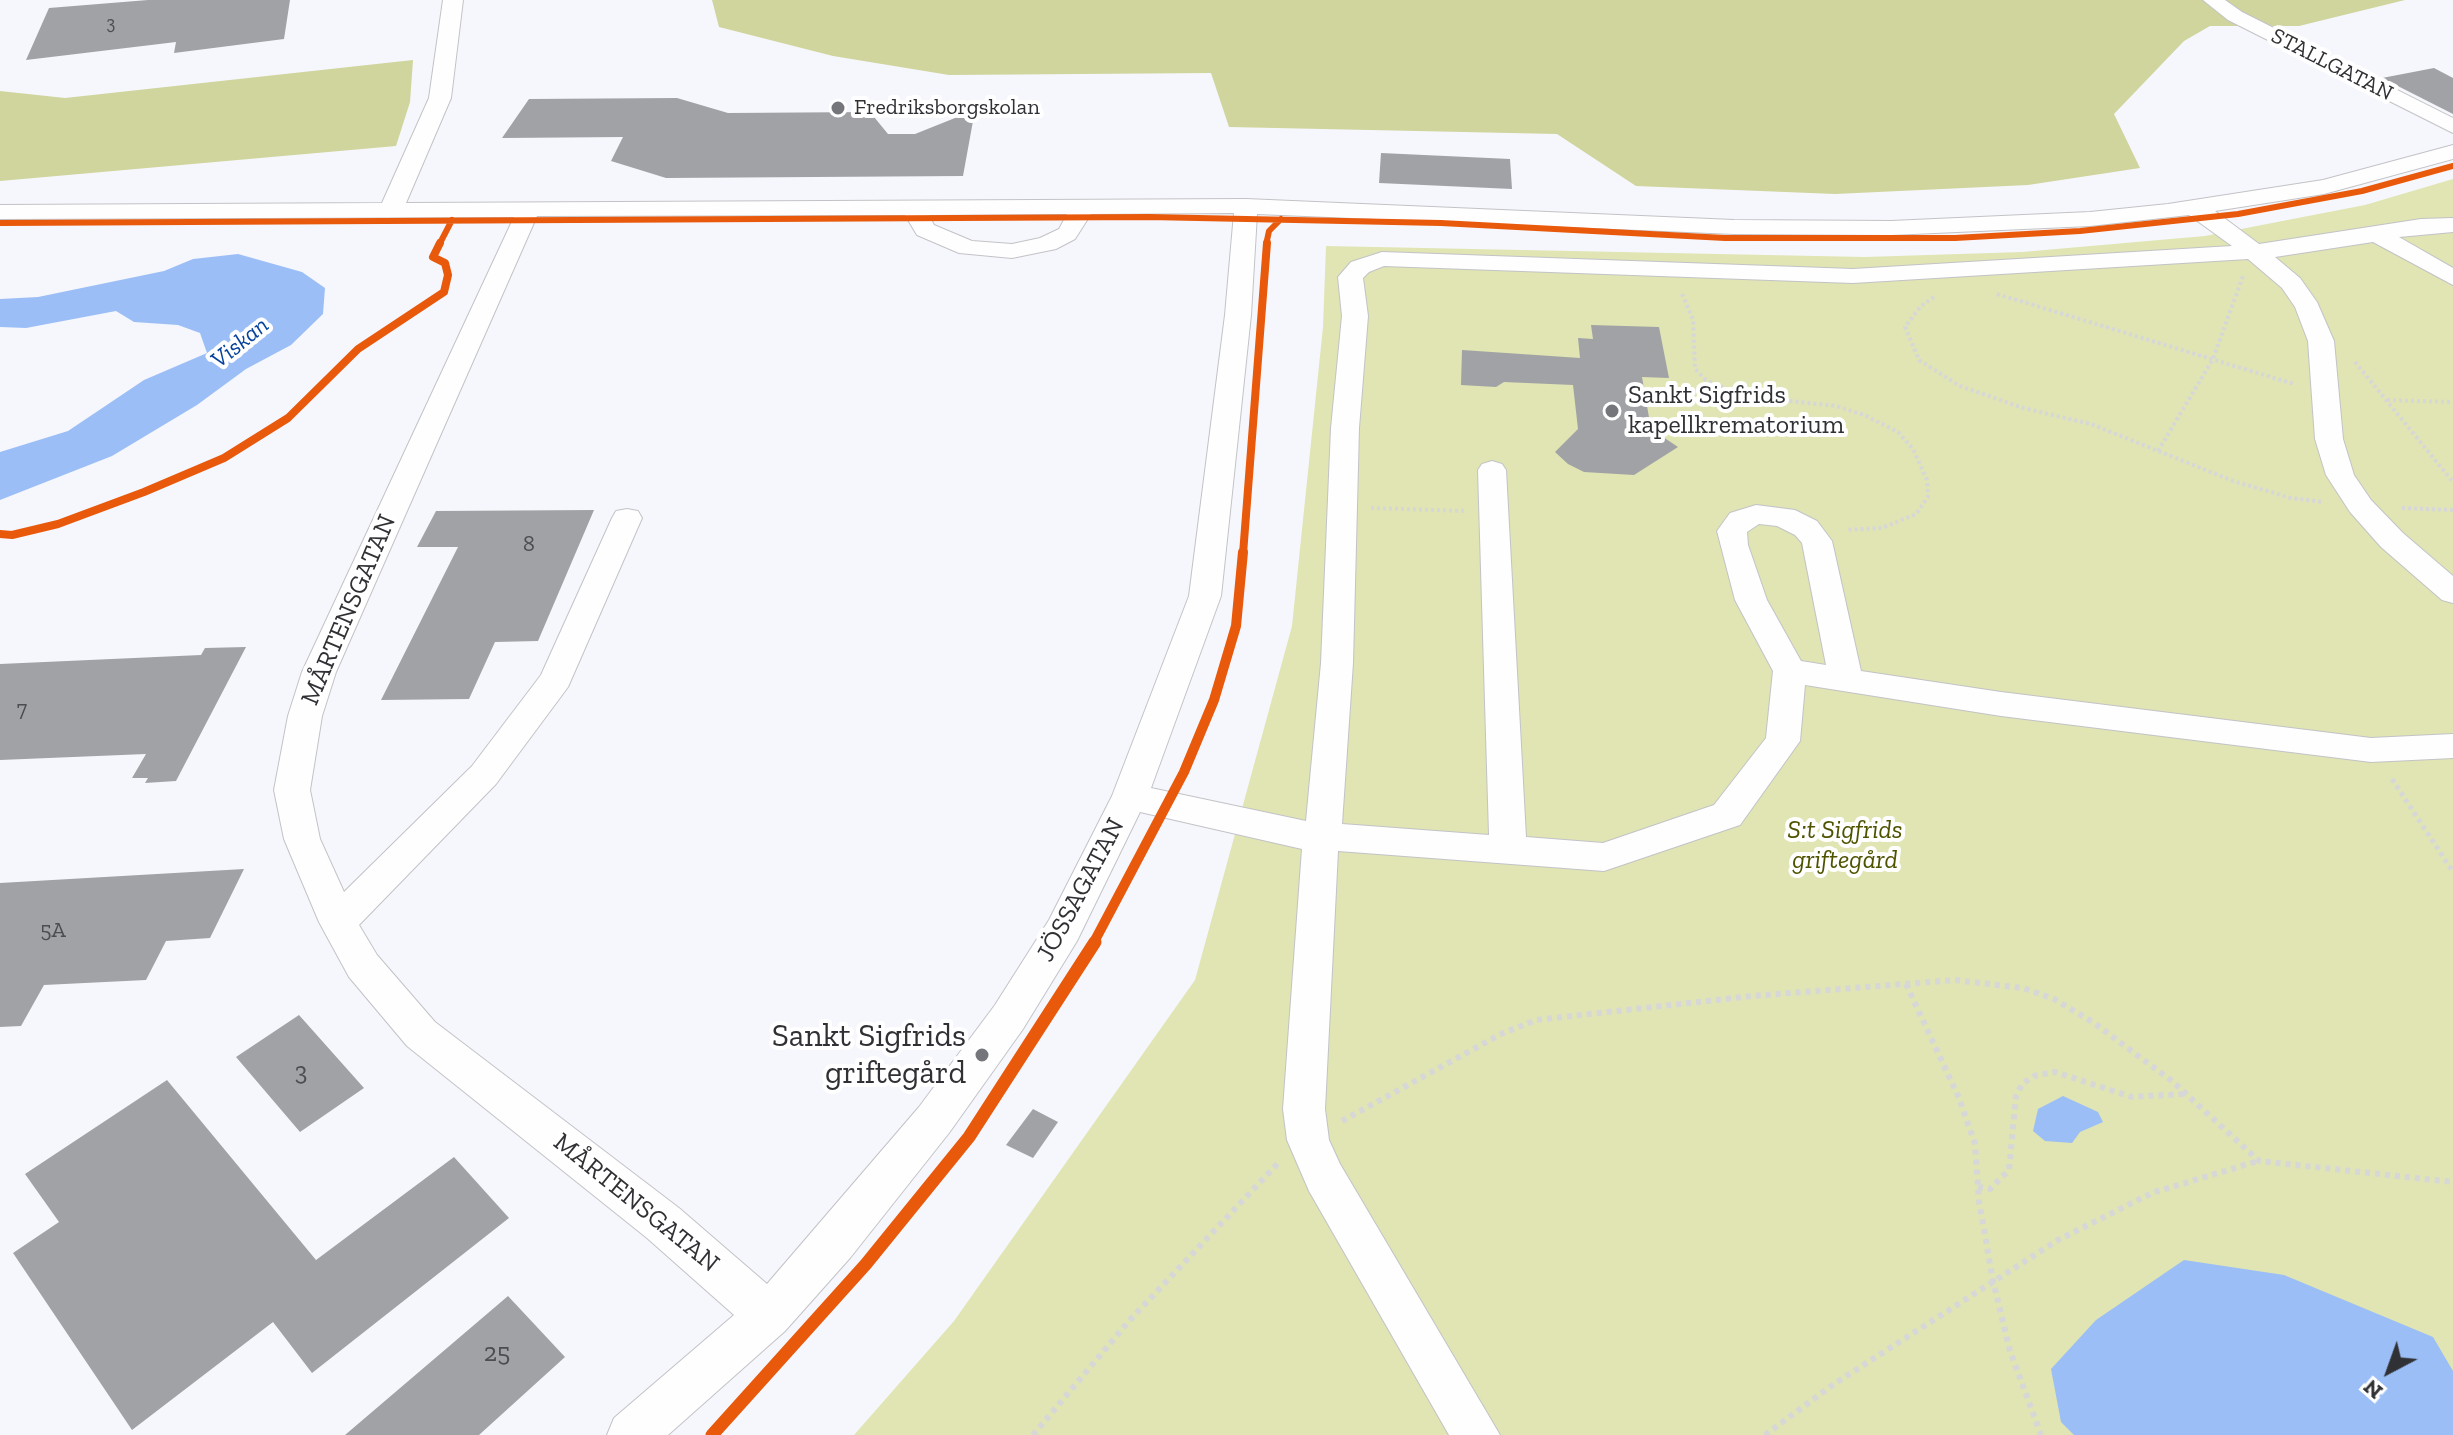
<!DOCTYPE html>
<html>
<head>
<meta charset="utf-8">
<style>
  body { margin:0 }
  #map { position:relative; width:2453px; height:1435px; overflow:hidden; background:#f6f7fc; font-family:"Zilla Slab",serif }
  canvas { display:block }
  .north { position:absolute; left:2349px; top:1331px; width:80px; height:80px; -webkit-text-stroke:6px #fff; paint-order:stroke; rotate:221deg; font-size:22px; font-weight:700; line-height:32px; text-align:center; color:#303135 }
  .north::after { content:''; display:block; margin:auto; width:28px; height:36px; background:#303135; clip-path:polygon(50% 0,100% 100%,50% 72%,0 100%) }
</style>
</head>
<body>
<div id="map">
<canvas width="2453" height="1435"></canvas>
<div class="north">N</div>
</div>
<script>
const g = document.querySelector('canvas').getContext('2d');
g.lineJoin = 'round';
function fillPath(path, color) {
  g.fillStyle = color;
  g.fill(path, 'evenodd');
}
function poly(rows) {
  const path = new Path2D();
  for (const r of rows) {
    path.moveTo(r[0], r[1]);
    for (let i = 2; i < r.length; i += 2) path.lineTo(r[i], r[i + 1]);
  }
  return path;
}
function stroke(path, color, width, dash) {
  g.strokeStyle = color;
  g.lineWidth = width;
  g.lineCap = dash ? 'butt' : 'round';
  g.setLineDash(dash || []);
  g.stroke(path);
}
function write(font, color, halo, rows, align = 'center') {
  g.font = font + ' "Zilla Slab",serif';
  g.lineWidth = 8;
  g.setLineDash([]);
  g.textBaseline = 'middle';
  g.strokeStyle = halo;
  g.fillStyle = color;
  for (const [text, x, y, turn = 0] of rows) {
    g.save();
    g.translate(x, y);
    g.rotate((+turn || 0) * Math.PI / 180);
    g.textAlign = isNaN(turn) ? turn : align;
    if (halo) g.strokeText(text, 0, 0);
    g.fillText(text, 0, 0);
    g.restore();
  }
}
const green = poly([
  [2453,179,2453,1435,854,1435,954,1321,1195,980,1292,626,1323,327,1326,246,1865,257,2022,252,2205,236,2365,205]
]);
const forest = poly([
  [712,0,2405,0,2299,26,2210,26,2184,41,2114,114,2140,168,2028,185,1835,194,1636,186,1557,134,1229,127,1211,73,949,75,833,56,719,27],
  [413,60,410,102,396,146,0,181,0,91,65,98]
]);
const water = poly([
  [238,254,302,272,325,288,323,314,291,345,246,369,197,405,112,456,0,500,0,452,68,431,144,380,207,353,200,333,178,325,134,322,116,311,26,328,0,327,0,299,38,297,164,271,193,259],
  [2063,1096,2098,1112,2103,1122,2080,1132,2072,1143,2045,1141,2033,1131,2038,1109],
  [2184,1260,2284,1275,2433,1337,2453,1371,2453,1435,2074,1435,2061,1422,2051,1369,2096,1320]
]);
const building = poly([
  [148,0,290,0,284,39,174,53,176,42,26,60,49,8],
  [2434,68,2453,78,2453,114,2382,78],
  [677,98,728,113,870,112,888,134,915,134,975,110,963,176,666,178,611,161,623,137,502,138,529,99],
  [1381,153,1510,159,1512,189,1379,183],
  [1591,325,1659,327,1669,378,1642,377,1651,429,1678,447,1634,475,1584,472,1568,464,1555,452,1578,429,1573,385,1504,382,1496,387,1461,385,1462,350,1580,358,1578,338,1593,339],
  [594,510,538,641,495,642,469,699,381,700,458,547,417,547,436,511],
  [246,647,176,781,145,783,148,778,132,778,146,754,0,760,0,664,201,655,205,648],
  [244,869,210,938,166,941,146,980,44,985,21,1026,0,1027,0,883],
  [299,1015,364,1088,300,1132,236,1057],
  [167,1080,316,1260,454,1157,509,1218,312,1373,273,1322,132,1430,13,1253,59,1222,25,1174],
  [1033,1109,1058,1122,1033,1158,1006,1145],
  [508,1296,565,1357,479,1435,345,1435]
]);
const pathFar2 = poly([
  [1682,294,1693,319,1695,369,1706,380,1743,396,1836,406,1864,415,1898,432,1913,449,1927,480,1928,497,1916,514,1882,528,1846,530],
  [1997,294,2294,384],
  [1934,297,1921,306,1905,327,1919,360,1960,386,2023,408,2091,424,2233,481,2291,498,2324,502],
  [2355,362,2453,482],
  [2387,400,2453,402],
  [2158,451,2213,359,2243,276],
  [1371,508,1465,511],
  [2402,508,2453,510]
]);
const pathFar1 = poly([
  [2392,779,2453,872]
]);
const path = poly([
  [1906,984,1959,1098,1975,1144,1979,1201,1993,1281,2010,1351,2041,1435],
  [1342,1121,1501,1034,1536,1020,1752,996,1955,980,2023,988,2054,999,2094,1023,2172,1081,2259,1161,2453,1182],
  [1978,1187,1990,1189,2009,1170,2016,1096,2022,1084,2034,1076,2055,1072,2132,1097,2184,1094],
  [1033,1435,1129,1321,1280,1161],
  [1765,1435,1834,1384,2058,1240,2152,1193,2258,1161]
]);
const minor = poly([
  [443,0,463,0,451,98,406,203,1246,199,1734,220,1891,221,2090,212,2168,204,2323,180,2453,145,2453,159,2324,194,2215,211,2259,244,2421,219,2453,218,2453,232,2399,237,2453,268,2453,285,2373,242,2275,257,2300,278,2317,302,2334,341,2343,439,2354,475,2371,500,2403,533,2453,576,2453,603,2442,600,2381,547,2350,512,2326,475,2315,439,2308,341,2295,307,2282,288,2248,259,1853,283,1384,266,1369,272,1363,278,1368,316,1359,428,1353,663,1342,824,1489,835,1478,470,1482,464,1492,461,1502,464,1506,470,1526,837,1603,843,1714,805,1766,738,1773,671,1735,600,1717,531,1730,513,1756,505,1795,510,1817,521,1832,541,1861,671,2001,692,2371,738,2453,734,2453,758,2371,762,2001,716,1805,685,1800,741,1740,825,1604,871,1338,851,1325,1109,1329,1140,1340,1164,1500,1435,1449,1435,1309,1191,1287,1140,1283,1109,1302,849,1140,812,1077,941,1023,1029,949,1133,850,1258,785,1331,668,1435,607,1435,614,1418,734,1315,647,1238,407,1046,349,977,319,922,284,839,274,790,288,716,302,672,514,217,0,219,0,205,382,203,429,98,443,0],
  [1234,213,1225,315,1189,596,1112,796,1049,920,995,1005,919,1107,767,1284,679,1208,435,1022,377,955,359,925,496,784,568,687,642,518,638,511,627,509,616,511,612,518,541,675,472,766,344,892,320,839,310,790,322,716,336,672,537,216,905,215,917,235,959,253,1012,258,1056,249,1075,239,1091,214,1234,213],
  [1067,214,1059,229,1040,238,1012,244,972,241,934,225,929,215,1067,214],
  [1257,214,1734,234,1891,235,2090,226,2189,215,2232,246,1853,269,1382,252,1351,262,1338,277,1342,316,1331,428,1321,663,1306,821,1151,788,1221,596,1251,315,1257,214],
  [1759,524,1777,526,1795,535,1802,543,1826,665,1801,661,1767,600,1748,545,1747,532,1759,524],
  [2203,0,2225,0,2242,12,2453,118,2453,133,2228,20,2203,0]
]);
const cyclewayFar3 = poly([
  [0,223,1149,217,1441,223,1725,238,1955,238,2080,231,2238,214,2362,191,2453,166],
  [439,245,452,220],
  [1266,245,1269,231,1281,219]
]);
const cyclewayFar2 = poly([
  [0,534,12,535,58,524,144,492,224,458,288,418,358,349,444,292,448,275,445,263,433,257,440,243],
  [1243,554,1267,243]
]);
const cyclewayFar1 = poly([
  [1093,944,1184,772,1214,700,1236,626,1243,552]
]);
const cycleway = poly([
  [712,1435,866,1264,969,1137,1095,942]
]);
const markers = [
  [838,108,8,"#75767b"],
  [1612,411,8,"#75767b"],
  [982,1055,8,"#75767b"]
];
const farNumbernames = [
  ["3",111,24]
];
const farStreetnames = [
  ["STALLGATAN",2332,65,27]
];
const farPoinames = [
  ["Fredriksborgskolan",854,108]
];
const numberNames = [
  ["8",529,545],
  ["7",22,710],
  ["5A",53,931]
];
const farWaternames = [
  ["Viskan",240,343,-39]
];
const poiNames = [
  ["Sankt Sigfrids",1628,396],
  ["kapellkrematorium",1628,426]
];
const streetNames = [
  ["MÅRTENSGATAN",349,610,-67],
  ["JÖSSAGATAN",1081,890,-62],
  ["MÅRTENSGATAN",636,1203,39]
];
const parkNames = [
  ["S:t Sigfrids",1845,831],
  ["griftegård",1845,861]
];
const nearNumbernames = [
  ["3",301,1073],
  ["25",497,1354]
];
const nearPoinames = [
  ["Sankt Sigfrids",966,1037],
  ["griftegård",966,1074]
];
fillPath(green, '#e0e5b3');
fillPath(forest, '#d0d49d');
fillPath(water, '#9bbef7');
fillPath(building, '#a1a2a6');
stroke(minor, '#c3c3c7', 2);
stroke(pathFar2, '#d7d7d8', 4, [3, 3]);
stroke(pathFar1, '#d7d7d8', 5, [4, 4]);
stroke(path, '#d7d7d8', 6, [5, 5]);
fillPath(minor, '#fefeff');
stroke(cyclewayFar3, '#e8590c', 6);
stroke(cyclewayFar2, '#e8590c', 8);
stroke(cyclewayFar1, '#e8590c', 10);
stroke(cycleway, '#e8590c', 13);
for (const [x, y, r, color] of markers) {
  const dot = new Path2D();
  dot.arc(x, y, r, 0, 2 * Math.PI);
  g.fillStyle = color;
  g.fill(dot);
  stroke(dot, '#fff', 3);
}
write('18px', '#4c4d51', null, farNumbernames);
write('22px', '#303135', '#fff', farStreetnames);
write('22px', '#303135', '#fff', farPoinames, 'left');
write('22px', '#4c4d51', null, numberNames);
write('italic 24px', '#05429d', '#fff', farWaternames);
write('26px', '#303135', '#fff', poiNames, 'left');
write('26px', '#303135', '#fff', streetNames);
write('italic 26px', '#4f5300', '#fff', parkNames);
write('26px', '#4c4d51', null, nearNumbernames);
write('32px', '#303135', '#fff', nearPoinames, 'right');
</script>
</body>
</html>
